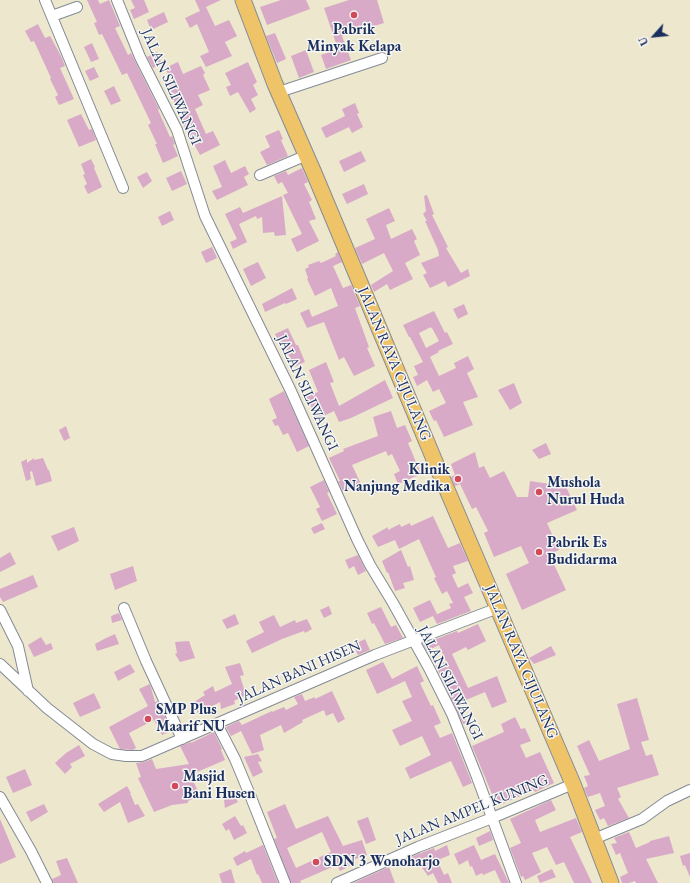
<!DOCTYPE html>
<html>
<head>
<meta charset="utf-8">
<style>
  body { margin:0 }
  #map { position:relative; width:690px; height:883px; overflow:hidden; background:#ede7cd; font-family:"EB Garamond",serif }
  canvas { display:block }
  .north { position:absolute; left:634px; top:16px; width:40px; height:40px; -webkit-text-stroke:3px #f6f6f2; paint-order:stroke; rotate:243deg; font-size:11px; font-weight:700; line-height:16px; text-align:center; color:#1b2f5e }
  .north::after { content:''; display:block; margin:auto; width:14px; height:18px; background:#1b2f5e; clip-path:polygon(50% 0,100% 100%,50% 72%,0 100%) }
</style>
</head>
<body>
<div id="map">
<canvas width="690" height="883"></canvas>
<div class="north">U</div>
</div>
<script>
const g = document.querySelector('canvas').getContext('2d');
g.lineJoin = 'round';
function fillPath(path, color) {
  g.fillStyle = color;
  g.fill(path, 'evenodd');
}
function poly(rows) {
  const path = new Path2D();
  for (const r of rows) {
    path.moveTo(r[0], r[1]);
    for (let i = 2; i < r.length; i += 2) path.lineTo(r[i], r[i + 1]);
  }
  return path;
}
function stroke(path, color, width, dash) {
  g.strokeStyle = color;
  g.lineWidth = width;
  g.lineCap = dash ? 'butt' : 'round';
  g.setLineDash(dash || []);
  g.stroke(path);
}
function write(font, color, halo, rows, align = 'center') {
  g.font = font + ' "EB Garamond",serif';
  g.lineWidth = 3;
  g.setLineDash([]);
  g.textBaseline = 'middle';
  g.strokeStyle = halo;
  g.fillStyle = color;
  for (const [text, x, y, turn = 0] of rows) {
    g.save();
    g.translate(x, y);
    g.rotate((+turn || 0) * Math.PI / 180);
    g.textAlign = isNaN(turn) ? turn : align;
    if (halo) g.strokeText(text, 0, 0);
    g.fillText(text, 0, 0);
    g.restore();
  }
}
const building = poly([
  [87,0,98,0,100,4,109,0,120,26,115,28,128,55,131,53,159,109,158,110,170,137,172,136,175,144,173,145,178,156,163,163,155,144,157,144,148,125,151,123,127,73,122,75,102,34,99,35,94,23,97,22],
  [131,0,144,0,149,12,134,19,130,10,135,8],
  [195,0,221,0,206,7,215,26,229,20,237,36,225,42,232,56,206,67,200,56,209,52,197,24,190,28,185,18,200,11],
  [281,0,306,0,310,9,267,25,260,7],
  [349,0,377,0,384,23,342,36,351,60,326,69,321,55,338,49,324,8],
  [164,12,168,22,151,30,147,20],
  [38,24,45,38,50,36,61,56,65,66,60,68,74,99,59,105,55,97,58,95,50,79,51,78,34,41,31,42,25,31],
  [275,33,286,59,277,63,266,36],
  [92,43,99,59,91,62,84,47],
  [306,50,314,72,299,78,291,56],
  [157,52,162,64,153,68,147,57],
  [178,62,183,74,201,66,205,73,203,75,210,90,198,95,203,105,195,109,206,134,213,131,220,145,200,155,180,119,186,116,179,101,175,103,170,94,172,93,167,82,171,80,165,68],
  [248,62,257,82,253,85,258,95,251,99,256,109,250,113,238,92,230,96,226,87,231,85,225,73],
  [94,67,99,77,90,81,85,71],
  [114,86,121,101,111,105,104,91],
  [355,103,359,113,357,114,363,127,352,133,349,127,326,138,321,128,345,116,342,109],
  [81,114,89,130,92,129,96,140,79,147,67,120],
  [279,130,283,139,281,140,288,156,267,165,260,152,270,147,265,136],
  [361,151,366,161,344,172,339,161],
  [91,159,95,167,94,168,102,187,88,194,84,186,87,184,83,175,85,174,81,164],
  [225,160,231,173,245,166,249,174,244,177,248,185,217,200,212,191,222,187,213,166],
  [302,168,308,182,304,184,312,200,309,202,316,219,309,221,319,241,297,252,291,239,302,234,283,195,288,193,282,182,278,184,274,176,286,171,288,175],
  [181,171,187,184,172,191,166,178],
  [147,172,152,181,143,188,137,177],
  [364,184,368,194,347,204,342,194],
  [427,195,434,214,432,215,448,247,446,248,461,273,468,269,470,276,448,287,445,281,430,288,423,275,427,273,421,263,439,256,438,250,425,221,427,221,423,214,426,211,424,196],
  [282,196,286,235,275,236,274,232,263,233,262,217,257,219,256,216,239,224,247,242,233,249,230,242,237,239,225,214,240,207,243,213],
  [389,208,395,221,386,225,391,239,412,229,417,239,414,241,420,255,405,263,413,279,390,290,387,284,374,292,371,285,393,271,384,253,362,264,355,248,375,239,366,219],
  [170,211,174,220,162,226,158,217],
  [212,247,217,258,206,263,201,252],
  [338,252,342,262,333,266,343,288,351,285,360,306,355,308,369,347,367,348,375,366,354,376,344,357,339,360,324,322,307,328,300,313,309,309,312,317,338,306,331,288,315,296,307,279,308,278,305,269,309,267,308,265,319,261,321,263,336,256,335,254],
  [258,262,266,278,251,286,243,269],
  [292,288,297,299,286,304,285,303,265,312,262,304],
  [464,304,468,314,458,319,453,309],
  [434,311,445,333,447,332,453,344,438,351,439,352,430,357,439,376,456,368,454,363,468,356,474,369,467,373,478,397,463,402,473,425,444,437,436,420,434,421,429,411,446,403,439,389,433,392,427,380,417,386,413,377,418,375,414,366,423,362,410,337,409,337,403,325],
  [431,327,431,328,432,328,439,341,426,348,419,333],
  [288,328,296,345,298,345,305,362,294,367,283,342,279,343,275,334],
  [326,362,334,382,330,383,339,406,385,380,393,398,351,418,339,422,334,411,317,419,306,396,318,392,309,370],
  [514,383,522,403,510,410,498,390],
  [284,391,309,446,297,452,288,433,283,435,278,425,275,426,272,420,277,418,269,399],
  [391,411,397,428,405,425,412,441,408,443,421,474,398,484,394,474,400,471,392,454,388,456,386,451,352,465,361,484,343,492,338,481,340,481,329,458,344,451,343,449,378,436,373,417],
  [66,426,70,438,64,441,59,430],
  [546,443,551,454,539,459,532,450],
  [475,452,479,468,484,466,490,478,504,471,517,497,528,497,530,481,556,485,553,477,560,474,577,510,547,523,559,550,549,554,566,590,522,610,506,574,529,563,521,546,494,557,484,533,488,531,476,507,472,509,460,484,455,486,451,477,455,475,451,464],
  [34,458,34,460,43,458,48,470,49,470,52,481,36,486,32,471,30,472,31,479,26,481,21,462,27,459,27,463],
  [324,480,329,492,327,493,337,514,322,521,316,509,320,507,310,487],
  [376,481,381,491,372,494,369,485],
  [433,516,448,548,460,543,468,561,453,566,456,573,452,575,458,588,468,583,473,593,464,597,471,611,437,624,433,616,451,608,449,604,453,603,447,591,442,594,434,578,436,577,419,539,399,549,395,540,378,547,372,536,388,527,388,530,400,524,401,527,410,523,411,526],
  [322,523,325,529,314,534,311,528],
  [74,527,79,541,58,551,51,536],
  [401,550,408,567,410,566,414,580,403,583,405,588,395,591,388,572,387,573,382,561],
  [10,552,16,564,0,572,0,558],
  [358,555,366,571,358,575,354,566,349,569,345,560],
  [133,566,137,581,115,590,110,574],
  [33,575,38,587,3,602,0,597,0,589],
  [430,600,437,614,420,622,413,608],
  [329,606,332,614,324,618,320,610],
  [381,607,391,627,396,625,403,638,385,644,374,623,372,624,367,613],
  [119,613,122,620,112,623,111,616],
  [235,614,239,624,227,629,222,620],
  [274,615,280,627,295,620,296,623,307,619,312,629,305,633,304,631,282,639,252,653,246,641,264,632,259,622],
  [478,624,486,641,468,650,466,647,452,654,468,688,497,676,507,702,492,708,485,692,459,703,467,723,463,724,436,666,446,661,439,645,427,651,423,644,457,631,458,633],
  [115,634,119,644,97,651,95,644,104,639],
  [41,637,46,645,51,643,53,649,34,657,28,645],
  [365,639,370,650,358,655,353,645],
  [189,641,195,658,180,662,175,654,177,653,175,642],
  [551,646,556,655,534,664,529,658],
  [383,662,392,679,417,666,424,681,420,683,431,706,433,705,441,723,434,726,440,738,452,733,472,783,463,787,451,761,410,779,405,768,431,755,422,736,400,746,392,730,412,721,402,701,412,697,405,681,377,694,366,670],
  [240,663,244,675,240,676,246,695,234,701,235,704,221,709,220,702,198,714,194,702,205,695,203,692,213,686,215,692,232,684,225,667],
  [130,664,135,672,118,681,114,672],
  [150,684,155,702,158,701,171,731,162,735,154,720,129,733,136,748,133,750,120,749,109,727,148,706,139,689],
  [332,691,345,719,338,723,333,713,326,716,324,710,302,720,303,722,284,733,281,725,260,735,264,750,252,754,241,731,231,736,226,727,239,721,242,725,272,711,272,712,284,707,286,710,298,704,294,697,302,694,305,701,315,697,315,699],
  [94,693,101,708,80,717,73,703],
  [637,698,649,740,641,742,646,756,652,754,659,775,617,788,621,797,618,799,629,818,608,826,604,818,600,820,595,810,605,806,600,793,588,797,584,788,588,786,584,776,590,775,577,746,589,740,599,761,630,749,617,704],
  [515,717,521,729,525,728,531,741,520,745,526,758,540,752,554,783,535,792,534,790,500,805,494,793,492,794,472,746,504,732,501,724],
  [214,732,222,749,221,750,225,760,190,775,200,795,188,801,188,803,172,805,154,812,138,778,141,777,136,763,144,762,152,759,156,769,189,764,180,746,191,742,191,743],
  [79,745,85,756,70,764,72,767,65,774,55,763,66,753],
  [258,754,262,761,258,762,263,772,253,777,244,757],
  [25,769,32,785,13,793,6,777],
  [127,786,131,793,130,793,135,805,138,804,145,816,128,823,120,802,104,812,98,804],
  [234,795,238,802,225,808,224,800],
  [551,800,556,810,535,820,540,832,576,818,582,832,570,837,592,883,574,883,564,862,556,865,547,847,532,853,541,872,525,880,523,876,521,877,510,848,521,843,510,819],
  [44,804,48,812,31,822,26,812],
  [285,804,296,829,328,816,343,846,362,840,367,855,350,861,352,865,340,871,337,865,300,881,301,883,291,883,274,839,277,838,267,812],
  [322,832,331,852,296,868,287,848],
  [235,816,241,826,243,825,247,833,234,840,229,829,226,831,222,824],
  [368,817,376,840,366,844,357,821],
  [0,819,16,857,0,864],
  [490,831,493,840,479,846,476,838],
  [629,832,636,848,650,842,650,841,669,836,674,853,646,859,658,883,636,883,635,881,629,883,622,883,620,877,628,873,620,853,616,855,611,844,617,843,614,838],
  [263,845,278,883,262,883,258,874,257,875,251,859,237,866,233,858,245,851,246,853],
  [447,845,450,855,440,859,441,861,439,864,444,875,448,873,452,883,438,883,433,873,428,876,421,866,415,867,411,857,434,848,435,851],
  [474,845,481,860,495,854,509,883,501,883,495,870,483,875,482,873,476,876,472,866,470,867,468,860,459,865,454,854],
  [690,853,690,877,685,865,683,866,680,856],
  [67,858,78,883,53,883,52,879,61,875,56,861],
  [389,867,395,883,353,883],
  [231,869,235,883,222,883,219,874],
  [552,869,556,877,540,883,537,876]
]);
const minor = poly([
  [45,0,123,188],
  [117,0,140,57,177,130,205,216,290,389,357,539,370,565,393,603,429,668,452,714,477,777,516,883],
  [52,16,77,7],
  [279,92,382,58],
  [260,175,307,155],
  [124,608,146,661,182,739],
  [0,610,18,646,28,691],
  [0,664,47,708,93,744,112,754,126,756,142,756,375,655,498,608],
  [217,724,235,759,250,795,285,883],
  [0,797,31,851,47,883],
  [594,839,642,819,667,801,690,790],
  [337,883,418,847,492,818,573,784]
]);
const highway = poly([
  [243,0,275,84,314,173,436,464,573,784,611,883]
]);
const markers = [
  [354,15,4,"#d1495b"],
  [458,479,4,"#d1495b"],
  [539,492,4,"#d1495b"],
  [539,552,4,"#d1495b"],
  [148,719,4,"#d1495b"],
  [175,786,4,"#d1495b"],
  [316,862,4,"#d1495b"]
];
const poiNames = [
  ["Pabrik",354,30,"center"],
  ["Minyak Kelapa",354,47,"center"],
  ["Klinik",450,470,"right"],
  ["Nanjung Medika",450,487,"right"],
  ["Mushola",547,483],
  ["Nurul Huda",547,500],
  ["Pabrik Es",547,543],
  ["Budidarma",547,560],
  ["SMP Plus",156,710],
  ["Maarif NU",156,727],
  ["Masjid",183,777],
  ["Bani Husen",183,794],
  ["SDN 3 Wonoharjo",324,862]
];
const streetNames = [
  ["JALAN SILIWANGI",171,87,66],
  ["JALAN RAYA CIJULANG",394,364,67],
  ["JALAN SILIWANGI",307,393,65],
  ["JALAN RAYA CIJULANG",521,662,67],
  ["JALAN BANI HISEN",299,672,-24],
  ["JALAN SILIWANGI",450,683,63],
  ["JALAN AMPEL KUNING",472,810,-22]
];
fillPath(building, '#d8aac7');
stroke(minor, '#848b96', 12);
stroke(highway, '#848b96', 17);
stroke(minor, '#fff', 10);
stroke(highway, '#efc469', 15);
for (const [x, y, r, color] of markers) {
  const dot = new Path2D();
  dot.arc(x, y, r, 0, 2 * Math.PI);
  g.fillStyle = color;
  g.fill(dot);
  stroke(dot, '#f6f6f2', 1.5);
}
write('bold 15px', '#1b2f5e', '#f6f6f2', poiNames, 'left');
write('15px', '#1b2f5e', '#f6f6f2', streetNames);
</script>
</body>
</html>
